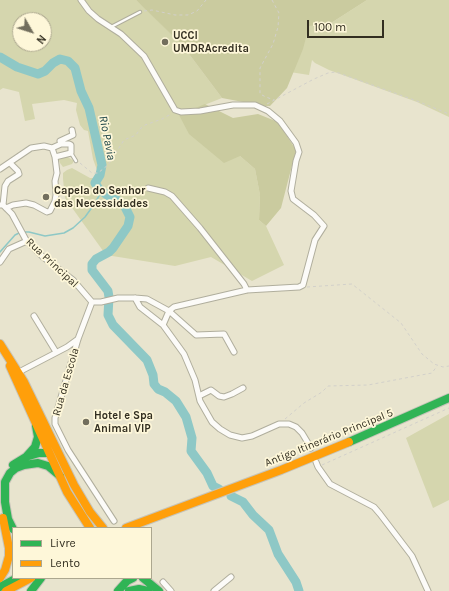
<!DOCTYPE html>
<html>
<head>
<meta charset="utf-8">
<style>
  body { margin:0 }
  #map { position:relative; width:449px; height:591px; overflow:hidden; background:#e8e4ce; font-family:Karla,sans-serif }
  canvas { display:block }
  .legend { position:absolute; left:12px; top:527px; width:140px; height:52px; box-sizing:border-box; background:#fef7d9; border:1px solid #aca78f; margin:0; padding:5px 7px; list-style:none; font-size:12px; color:#322e20 }
  .legend li { display:flex; align-items:center; gap:8px; height:20px }
  .legend b { width:20px; border:1px solid #aca78f }
  .north { position:absolute; left:12px; top:12px; width:40px; height:40px; box-sizing:border-box; background:#fef7d9; border:1px solid #aca78f; border-radius:50%; rotate:129deg; font-size:11px; font-weight:700; line-height:16px; text-align:center; color:#322e20 }
  .north::after { content:''; display:block; margin:auto; width:14px; height:18px; background:#726e5d; clip-path:polygon(50% 0,100% 100%,50% 72%,0 100%) }
  .scale { position:absolute; left:307px; top:20px; width:77px; height:18px; box-sizing:border-box; border:2px solid #322e20; border-top:0; padding-left:5px; font-size:12px; line-height:14px; white-space:nowrap; color:#322e20; -webkit-text-stroke:3px #fef7d9; paint-order:stroke }
</style>
</head>
<body>
<div id="map">
<canvas width="449" height="591"></canvas>
<ul class="legend">
<li><b style="height:5px;background:#30b455"></b>Livre</li>
<li><b style="height:5px;background:#ff9f0a"></b>Lento</li>
</ul>
<div class="north">N</div>
<div class="scale">100 m</div>
</div>
<script>
const g = document.querySelector('canvas').getContext('2d');
g.lineJoin = 'round';
function fillPath(path, color) {
  g.fillStyle = color;
  g.fill(path, 'evenodd');
}
function poly(rows) {
  const path = new Path2D();
  for (const r of rows) {
    path.moveTo(r[0], r[1]);
    for (let i = 2; i < r.length; i += 2) path.lineTo(r[i], r[i + 1]);
  }
  return path;
}
function stroke(path, color, width, dash) {
  g.strokeStyle = color;
  g.lineWidth = width;
  g.lineCap = dash ? 'butt' : 'round';
  g.setLineDash(dash || []);
  g.stroke(path);
}
function write(font, color, halo, rows, align = 'center') {
  g.font = font + ' Karla,sans-serif';
  g.lineWidth = 3.5;
  g.setLineDash([]);
  g.textBaseline = 'middle';
  g.strokeStyle = halo;
  g.fillStyle = color;
  for (const [text, x, y, turn = 0] of rows) {
    g.save();
    g.translate(x, y);
    g.rotate((+turn || 0) * Math.PI / 180);
    g.textAlign = isNaN(turn) ? turn : align;
    if (halo) g.strokeText(text, 0, 0);
    g.fillText(text, 0, 0);
    g.restore();
  }
}
const green = poly([
  [0,0,136,0,143,6,183,46,222,98,179,115,240,156,255,169,260,195,259,220,266,226,284,265,252,281,211,257,175,266,106,255,65,198,63,179,63,173,67,170,72,168,90,178,94,178,97,170,93,159,88,131,84,130,80,125,76,110,77,103,64,100,32,104,35,119,25,121,19,92,3,88,0,90],
  [20,20,44,20,44,44,20,44],
  [367,0,449,0,449,117,417,102,329,70,315,63,312,60,309,75,290,72,309,26,328,25],
  [66,156,74,161,72,164,63,167,60,163,59,160],
  [449,414,449,500,433,508,406,438]
]);
const forest = poly([
  [136,0,367,0,328,25,309,26,303,49,287,88,270,106,249,106,243,102,222,98,183,46],
  [205,104,233,118,258,114,278,122,296,150,281,208,266,226,259,220,260,195,255,169,240,156,224,163,189,134,179,115]
]);
const stream = poly([
  [23,232,29,232,45,236,64,233,73,228,85,217,93,206,99,196,99,189],
  [0,252,15,235,19,233]
]);
const river = poly([
  [0,57,17,67,38,74,45,71,53,63,60,59,68,61,75,68,81,91,89,108,102,165,100,175,95,183,99,189,110,197,117,200,124,205,130,217,128,226,113,248,109,252,96,259,92,264,92,270,108,291,109,297,108,315,113,325,147,360,153,375,154,384,158,389,165,392,176,401,186,417,192,438,191,451,207,473,213,486,219,489],
  [231,496,243,502,253,515,269,530,278,554,296,582,299,591]
]);
const path = poly([
  [272,0,279,13,278,27,273,44,260,68,260,94,266,97,274,100],
  [144,11,152,10,175,15,188,15,197,11,206,0],
  [267,104,314,79,328,73,336,72,417,101,449,114],
  [80,163,92,173,98,173,108,165,124,140,136,135,140,129,145,125,162,119,171,114],
  [307,287,352,284,401,323,422,354,434,364,443,367,449,366],
  [285,419,304,403,322,392,328,386,368,385,432,373,437,366],
  [322,465,449,408]
]);
const lane = poly([
  [111,27,140,12],
  [71,153,76,161]
]);
const street = poly([
  [81,0,89,11,98,19,121,34,144,56,175,110,181,112,200,111,233,105,255,105,268,111,280,121,296,143,299,152,296,161,291,191,293,199,314,215,324,226,315,240,303,285,299,287,247,290,174,307,169,311,196,335,224,334,234,352],
  [61,144,60,141,73,135,72,130],
  [52,148,61,144,69,144,71,145,71,153,55,157],
  [0,169,31,148,44,146,52,148],
  [148,188,165,192,172,196,200,228,244,284,247,290],
  [0,205,3,205,12,214,26,240,43,257,73,280,92,302],
  [3,205,5,186,8,181,19,174,18,171,10,163],
  [6,208,13,205,26,203,34,205,47,212,50,211,55,201,56,195,55,181,57,173,55,157,52,148],
  [0,262,9,249,27,241],
  [92,302,78,339,55,418,55,424,68,450,114,521],
  [92,302,101,302,118,298,135,298,147,299,169,311,163,325,140,307,135,298],
  [34,316,56,352],
  [163,325,184,354,195,380,200,401,212,422,220,429,230,435,242,438,252,436,279,424,289,424,296,427,302,433,311,448],
  [17,375,19,372,67,347,78,339],
  [199,396,211,390,219,396,224,397,232,394,243,388],
  [316,462,318,467,330,484,374,507,380,514,412,556,428,591],
  [163,582,171,591],
  [214,591,231,577]
]);
const fast = poly([
  [349,442,449,398],
  [29,456,39,453,48,453],
  [13,465,26,457,35,447,38,437,36,426],
  [13,529,8,519,5,502,5,482,10,473,16,468,24,465,38,463,48,466,60,476],
  [143,578,159,591],
  [0,587,17,578],
  [31,591,41,578],
  [118,591,127,581,133,578],
  [129,591,139,589,148,591]
]);
const slow = poly([
  [0,344,24,382,74,485,90,512,103,528],
  [10,366,67,492,90,528],
  [126,528,281,470,349,442],
  [0,578,5,570,9,556,9,548,3,518],
  [6,591,31,578]
]);
const markers = [
  [165,42,4,"#726e5d"],
  [46,197,4,"#726e5d"],
  [86,422,4,"#726e5d"]
];
const poiNames = [
  ["UCCI",173,36],
  ["UMDRAcredita",173,49],
  ["Capela do Senhor",54,191],
  ["das Necessidades",54,204],
  ["Hotel e Spa",94,416],
  ["Animal VIP",94,429]
];
const streetNames = [
  ["Rua Principal",52,263,43],
  ["Rua da Escola",66,382,-74],
  ["Antigo Itinerário Principal 5",329,438,-22]
];
const waterNames = [
  ["Rio Pavia",107,138,79]
];
fillPath(green, '#d5d6ae');
fillPath(forest, '#cacb9f');
stroke(stream, '#8ec8c6', 1.5);
stroke(river, '#8ec8c6', 9);
stroke(lane, '#b0ae9d', 4.5);
stroke(street, '#b0ae9d', 7);
stroke(fast, '#c6c4b9', 10);
stroke(slow, '#c6c4b9', 10);
stroke(path, '#d2d0ca', 1, [3, 3]);
stroke(lane, '#fcfbf8', 2.5);
stroke(street, '#fcfbf8', 5);
stroke(fast, '#30b455', 8);
stroke(slow, '#ff9f0a', 8);
for (const [x, y, r, color] of markers) {
  const dot = new Path2D();
  dot.arc(x, y, r, 0, 2 * Math.PI);
  g.fillStyle = color;
  g.fill(dot);
  stroke(dot, '#fef7d9', 1.5);
}
write('bold 11px', '#322e20', '#fef7d9', poiNames, 'left');
write('11px', '#322e20', '#fef7d9', streetNames);
write('italic 12px', '#1d4548', '#fef7d9', waterNames);
</script>
</body>
</html>
